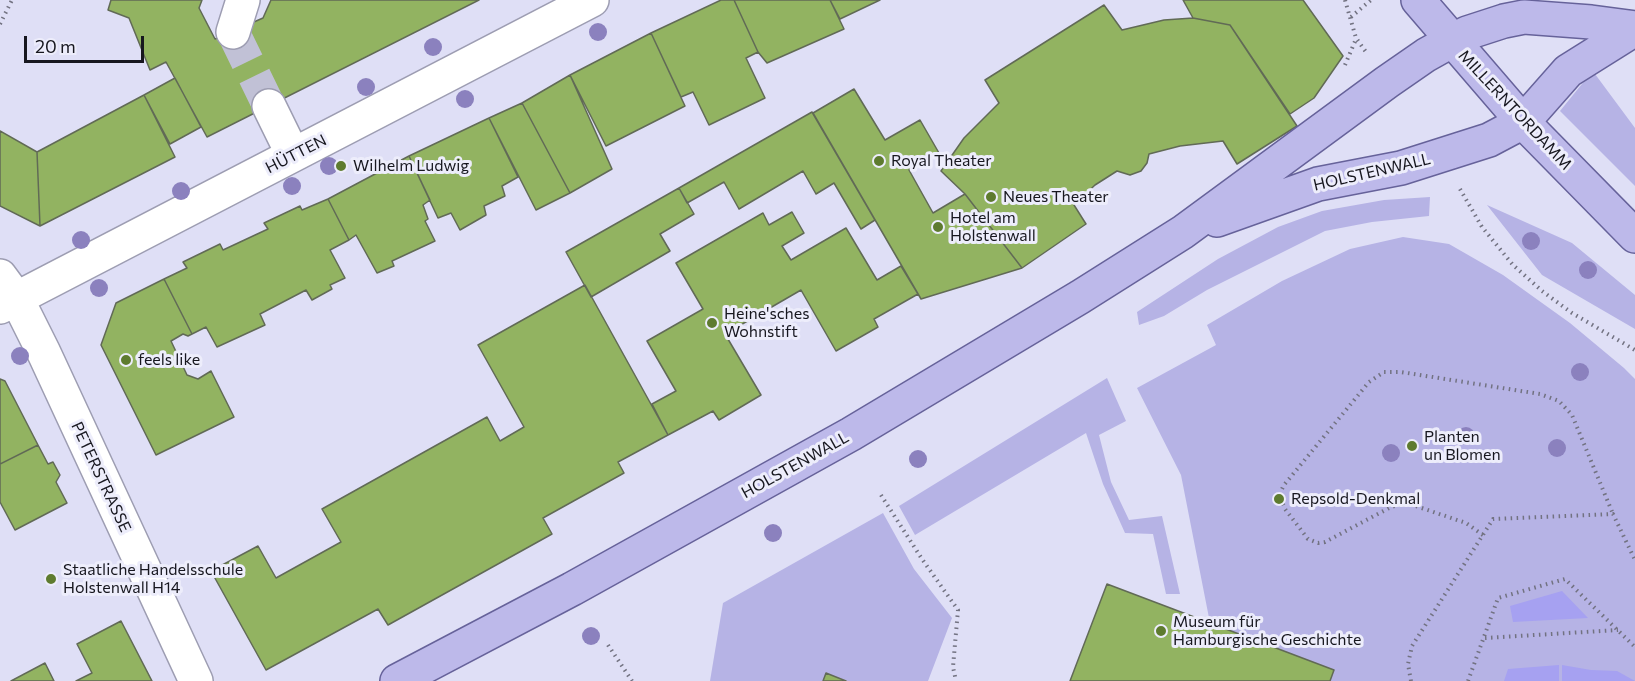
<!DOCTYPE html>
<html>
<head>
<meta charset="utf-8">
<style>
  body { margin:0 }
  #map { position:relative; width:1635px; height:681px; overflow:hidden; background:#dfdff6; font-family:Commissioner,sans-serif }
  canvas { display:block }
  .scale { position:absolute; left:24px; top:36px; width:120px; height:27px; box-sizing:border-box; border:3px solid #17171f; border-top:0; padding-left:8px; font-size:18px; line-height:21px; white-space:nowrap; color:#17171f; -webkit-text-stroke:4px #ededfb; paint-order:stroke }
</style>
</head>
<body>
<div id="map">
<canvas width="1635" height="681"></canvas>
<div class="scale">20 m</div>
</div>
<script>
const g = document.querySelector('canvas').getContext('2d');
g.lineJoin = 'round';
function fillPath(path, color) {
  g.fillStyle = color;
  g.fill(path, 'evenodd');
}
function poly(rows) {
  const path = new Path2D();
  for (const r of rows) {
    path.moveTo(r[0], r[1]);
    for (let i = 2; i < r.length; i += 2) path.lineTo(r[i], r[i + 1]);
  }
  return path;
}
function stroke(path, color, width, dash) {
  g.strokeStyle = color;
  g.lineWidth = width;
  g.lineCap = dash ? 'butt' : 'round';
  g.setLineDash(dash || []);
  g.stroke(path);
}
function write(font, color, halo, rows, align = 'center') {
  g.font = font + ' Commissioner,sans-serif';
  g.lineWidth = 6;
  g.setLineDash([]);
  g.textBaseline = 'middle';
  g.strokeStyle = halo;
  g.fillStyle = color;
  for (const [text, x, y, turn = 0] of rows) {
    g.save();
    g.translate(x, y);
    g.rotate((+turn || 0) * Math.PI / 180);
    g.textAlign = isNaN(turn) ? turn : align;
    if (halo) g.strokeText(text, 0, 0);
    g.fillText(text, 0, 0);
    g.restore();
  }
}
const green = poly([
  [1595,74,1635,128,1635,186,1560,111,1586,79],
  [1430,197,1429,216,1372,222,1325,231,1207,290,1164,316,1139,325,1137,312,1218,259,1278,227,1322,211,1384,200],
  [1487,205,1572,243,1635,295,1635,329,1542,275],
  [1403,237,1449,244,1503,275,1570,323,1624,368,1635,379,1635,681,1330,681,1333,670,1210,623,1181,475,1137,388,1216,345,1207,325,1282,281,1350,249],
  [1107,378,1126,421,1099,435,1111,482,1129,520,1162,516,1180,594,1166,594,1153,534,1125,533,1103,484,1086,433,915,535,899,506],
  [883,513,914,569,952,618,928,681,846,681,826,673,823,681,710,681,723,603]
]);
const water = poly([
  [1562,591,1588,618,1513,622,1510,606],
  [1559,665,1559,681,1504,681,1508,669],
  [1562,665,1591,670,1617,671,1635,681,1562,681]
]);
const building = poly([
  [111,0,202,0,199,8,215,39,263,18,271,0,479,0,207,137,166,62,150,70,129,18,108,10,111,0],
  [721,0,734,0,758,52,746,58,765,98,709,125,693,92,681,97,651,33,721,0],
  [734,0,830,0,844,29,767,63,758,52,734,0],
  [830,0,880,0,840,19,830,0],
  [1183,0,1303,0,1343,56,1314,98,1290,114,1230,25,1193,18,1183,0],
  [1104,5,1122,30,1164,20,1193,18,1230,25,1297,126,1237,164,1223,141,1180,146,1149,154,1147,163,1141,171,1130,175,1117,171,1095,185,1074,205,1086,224,1022,268,965,194,941,171,964,138,999,103,985,80,1104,5],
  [651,33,685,106,606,146,570,75,651,33],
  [570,75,612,169,570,193,522,103,570,75],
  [175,78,201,127,170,144,144,95,175,78],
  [854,89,885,140,920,120,939,153,909,170,933,213,965,194,1022,268,921,299,813,113,854,89],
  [144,95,175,157,40,226,37,152,144,95],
  [522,103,570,193,536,210,489,118,522,103],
  [812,112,875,220,861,229,834,183,816,194,803,171,739,209,724,182,687,203,679,188,812,112],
  [489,118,518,177,502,186,505,196,484,206,486,215,460,230,451,213,438,218,409,156,489,118],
  [0,131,37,152,40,226,0,206,0,131],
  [409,156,430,200,423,205,428,219,425,221,435,241,392,261,394,266,377,273,356,235,349,240,328,199,409,156],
  [679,188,694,214,660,234,670,251,591,297,566,252,679,188],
  [328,199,349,240,330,250,345,278,330,285,332,289,312,300,306,290,260,314,265,325,217,347,206,327,192,334,164,279,187,268,183,262,220,244,223,250,268,229,264,223,300,206,302,210,328,199],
  [792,212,804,233,782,246,791,260,846,228,877,280,901,266,918,294,874,319,878,327,836,351,801,290,725,334,761,395,719,420,713,411,668,435,652,404,676,391,647,341,703,309,676,263,763,213,769,225,792,212],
  [164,279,192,334,188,336,183,334,171,341,187,375,198,379,211,371,234,417,156,455,101,345,116,303,164,279],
  [585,285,668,435,618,462,624,473,543,518,552,534,388,625,378,609,266,670,211,571,258,546,276,578,341,542,322,509,487,417,500,441,524,427,478,345,585,285],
  [0,379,5,381,38,445,0,464,0,379],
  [38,445,48,464,53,462,60,475,56,482,67,503,15,530,0,502,0,464,38,445],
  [1107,584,1334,670,1330,681,1070,681,1107,584],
  [121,621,152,681,76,681,92,673,77,644,121,621],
  [45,663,54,681,11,681,45,663],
  [826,673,846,681,823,681,826,673]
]);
const minorTunnel = poly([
  [233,32,269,106]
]);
const path = poly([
  [1345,0,1356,38,1366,52],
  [1351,17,1371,0],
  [0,24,12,0],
  [1345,65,1356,39],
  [1460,189,1482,227,1513,265,1542,291,1572,313,1635,350],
  [881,495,922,559,958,610,953,667,956,681],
  [1483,535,1466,523,1407,503,1391,507,1325,542,1318,543,1308,539,1285,509,1279,495,1284,485,1369,382,1384,372,1401,372,1540,394,1559,401,1572,415,1613,514],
  [1485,638,1618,630],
  [608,645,632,681],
  [1411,681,1408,664,1412,646,1493,519,1613,514,1635,560],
  [1468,681,1498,598,1565,579,1635,647]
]);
const minor = poly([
  [233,32,243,0],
  [269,106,293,155],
  [0,276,17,299,44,353,196,681],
  [0,307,592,0]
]);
const major = poly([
  [1418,0,1523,122,1635,236],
  [1217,220,1318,184,1401,168,1489,140,1523,122,1568,71,1635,29],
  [397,681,572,589,851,434,1080,297,1183,232,1387,82,1426,55,1451,41,1467,33,1504,21,1524,17,1591,22,1635,28]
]);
const trees = [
  [598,32],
  [433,47],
  [366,87],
  [465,99],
  [329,166],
  [292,186],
  [181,191],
  [81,240],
  [1531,241],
  [1588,270],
  [99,288],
  [20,356],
  [1580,372],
  [1466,436],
  [1557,448],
  [1391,453],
  [918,459],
  [773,533],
  [591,636]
];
const markers = [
  [879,161,6,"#5e7b2f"],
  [341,166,6,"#5e7b2f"],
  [991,197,6,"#5e7b2f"],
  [938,227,6,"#5e7b2f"],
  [712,323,6,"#5e7b2f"],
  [126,360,6,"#5e7b2f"],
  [1412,446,6,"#5e7b2f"],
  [1279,499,6,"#5e7b2f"],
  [51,579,6,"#5e7b2f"],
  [1161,631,6,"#5e7b2f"]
];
const streetNames = [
  ["MILLERNTORDAMM",1515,110,47],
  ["HÜTTEN",296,154,-27],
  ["HOLSTENWALL",1372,172,-13],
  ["HOLSTENWALL",795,465,-29],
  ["PETERSTRASSE",101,477,65]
];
const poiNames = [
  ["Royal Theater",891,161],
  ["Wilhelm Ludwig",353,166],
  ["Neues Theater",1003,197],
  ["Hotel am",950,218],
  ["Holstenwall",950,236],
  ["Heine'sches",724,314],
  ["Wohnstift",724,332],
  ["feels like",138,360],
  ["Planten",1424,437],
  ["un Blomen",1424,455],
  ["Repsold-Denkmal",1291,499],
  ["Staatliche Handelsschule",63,570],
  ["Holstenwall H14",63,588],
  ["Museum für",1173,622],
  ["Hamburgische Geschichte",1173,640]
];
fillPath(green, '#b6b3e5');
fillPath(water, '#a6a1f1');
fillPath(building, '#92b361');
stroke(building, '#616a56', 1.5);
stroke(minorTunnel, '#c1c1d6', 33, [33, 16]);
stroke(minor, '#9d9db2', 36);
stroke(major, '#66629a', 36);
stroke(path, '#727281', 4, [1.5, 4.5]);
stroke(minor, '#fff', 33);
stroke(major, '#bdb9ea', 33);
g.fillStyle = '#8b81be';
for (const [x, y] of trees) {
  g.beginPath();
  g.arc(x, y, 9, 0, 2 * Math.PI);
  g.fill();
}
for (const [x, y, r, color] of markers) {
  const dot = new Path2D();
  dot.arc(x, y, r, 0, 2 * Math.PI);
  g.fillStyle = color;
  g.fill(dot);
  stroke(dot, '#ededfb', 2);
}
write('16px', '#17171f', '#ededfb', streetNames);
write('16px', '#17171f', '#ededfb', poiNames, 'left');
</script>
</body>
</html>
